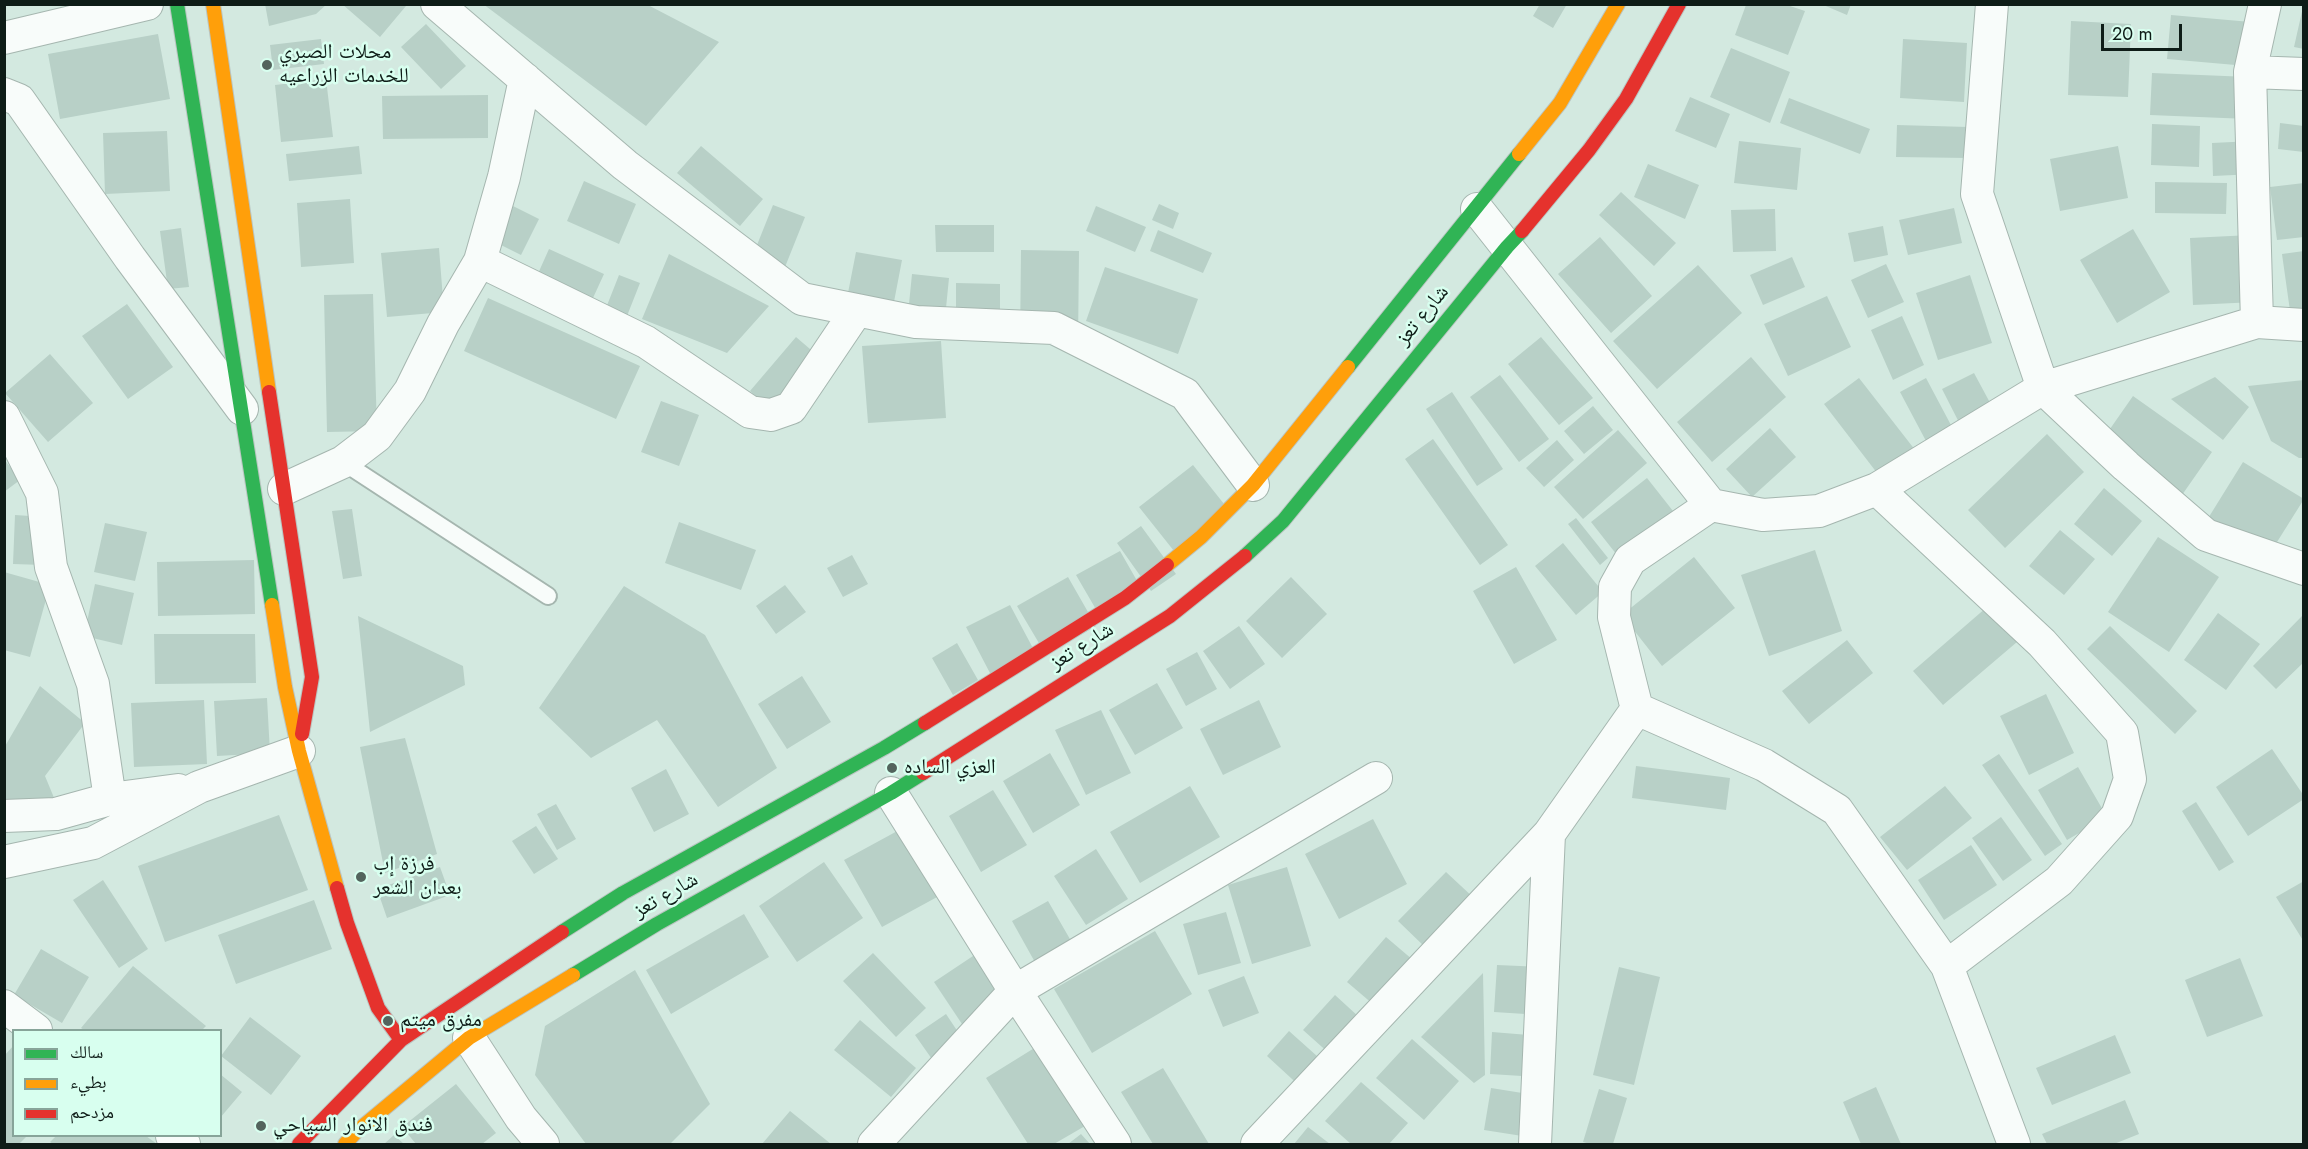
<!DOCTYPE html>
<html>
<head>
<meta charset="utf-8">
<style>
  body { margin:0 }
  #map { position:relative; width:2308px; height:1149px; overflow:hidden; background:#d3e9e0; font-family:Jost,"Noto Naskh Arabic",sans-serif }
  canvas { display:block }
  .frame { position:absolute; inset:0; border:6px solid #0e1c17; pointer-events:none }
  .legend { position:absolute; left:12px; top:1029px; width:210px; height:108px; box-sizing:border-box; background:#d8ffef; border:2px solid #87a499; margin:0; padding:8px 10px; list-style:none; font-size:18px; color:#0e1c17 }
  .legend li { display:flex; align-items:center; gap:12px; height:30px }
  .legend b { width:30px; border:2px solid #87a499 }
  .scale { position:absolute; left:2101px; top:24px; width:81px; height:27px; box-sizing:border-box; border:3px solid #0e1c17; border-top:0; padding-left:8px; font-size:18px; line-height:21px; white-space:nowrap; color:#0e1c17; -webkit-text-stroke:4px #d8ffef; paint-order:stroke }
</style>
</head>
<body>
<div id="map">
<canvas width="2308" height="1149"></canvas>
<div class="frame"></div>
<ul class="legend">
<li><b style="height:8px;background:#30b455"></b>سالك</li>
<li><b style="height:8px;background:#ff9f0a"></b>بطيء</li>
<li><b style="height:8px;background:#e5322d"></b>مزدحم</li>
</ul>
<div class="scale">20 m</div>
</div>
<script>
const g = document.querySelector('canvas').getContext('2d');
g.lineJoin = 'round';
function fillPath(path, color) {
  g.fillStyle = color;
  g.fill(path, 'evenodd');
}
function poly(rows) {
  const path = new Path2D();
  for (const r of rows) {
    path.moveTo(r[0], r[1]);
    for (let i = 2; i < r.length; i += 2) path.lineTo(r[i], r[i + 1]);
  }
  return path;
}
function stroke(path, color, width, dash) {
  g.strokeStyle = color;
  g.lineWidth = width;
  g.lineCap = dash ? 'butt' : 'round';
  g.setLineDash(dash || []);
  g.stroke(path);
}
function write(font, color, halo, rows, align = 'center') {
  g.font = font + ' Jost,"Noto Naskh Arabic",sans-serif';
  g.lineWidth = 5;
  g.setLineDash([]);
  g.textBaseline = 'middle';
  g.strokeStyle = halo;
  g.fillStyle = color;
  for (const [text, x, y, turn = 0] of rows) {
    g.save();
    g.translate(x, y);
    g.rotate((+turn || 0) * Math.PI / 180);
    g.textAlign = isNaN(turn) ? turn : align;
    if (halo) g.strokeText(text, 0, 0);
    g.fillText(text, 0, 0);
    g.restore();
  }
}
const building = poly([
  [265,4,327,4,316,14,269,26],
  [342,4,405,4,406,6,380,37],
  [483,4,646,4,719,42,646,126],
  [1540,4,1567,4,1553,28,1533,16],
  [1821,4,1851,4,1847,15],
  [1746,5,1787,5,1805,11,1788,55,1735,35],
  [2303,7,2304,8,2304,49,2294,47],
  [2171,15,2251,22,2247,66,2167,59],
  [2071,21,2131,24,2128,97,2068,95],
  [426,24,466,66,441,89,401,47],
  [158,34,170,99,60,119,48,54],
  [321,39,324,64,273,70,270,45],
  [1903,39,1967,43,1964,102,1900,98],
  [1731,48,1790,72,1770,123,1710,97],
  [2152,73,2249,77,2248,119,2150,115],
  [326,79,333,137,281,142,275,85],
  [488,95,488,138,383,139,382,96],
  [1690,97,1730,114,1716,148,1675,131],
  [1789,98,1870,129,1860,154,1780,123],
  [2280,123,2304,126,2304,152,2278,149],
  [2152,124,2200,126,2199,167,2151,165],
  [1897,125,1968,127,1968,158,1896,157],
  [167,131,170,191,105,194,103,133],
  [1739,141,1801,148,1797,190,1734,183],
  [2253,141,2255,174,2213,176,2212,143],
  [359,146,362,174,289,181,286,154],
  [701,146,763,199,740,226,677,173],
  [2118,146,2128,198,2060,211,2050,159],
  [1648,164,1699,185,1685,219,1634,197],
  [584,181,636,204,619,244,567,221],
  [2155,182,2227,183,2226,214,2155,213],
  [2304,183,2304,237,2277,240,2270,187],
  [1621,192,1676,243,1654,266,1599,215],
  [350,199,354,263,301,267,297,203],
  [1159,204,1179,213,1173,229,1152,220],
  [773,205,805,217,785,267,753,255],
  [513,206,539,219,521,255,495,242],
  [1096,206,1146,227,1135,252,1086,231],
  [1954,208,1962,243,1908,255,1899,220],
  [1775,209,1776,251,1733,252,1731,210],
  [935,225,994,225,994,252,936,252],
  [1883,226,1888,255,1854,262,1848,233],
  [181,228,189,287,168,289,160,231],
  [2133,229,2170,292,2117,323,2080,260],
  [1158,230,1212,253,1203,273,1150,251],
  [2251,235,2255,302,2193,305,2190,238],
  [1600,237,1652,296,1611,333,1558,274],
  [439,248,444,312,387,317,381,253],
  [549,249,604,274,587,311,532,287],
  [1021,250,1079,251,1078,344,1020,344],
  [2304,251,2304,316,2291,318,2282,254],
  [856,252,902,260,893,307,847,298],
  [669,254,769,306,727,353,642,319],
  [1792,257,1805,287,1763,305,1750,275],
  [1886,264,1904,302,1868,318,1851,280],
  [1698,265,1742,313,1657,389,1613,341],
  [1105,267,1198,299,1178,354,1086,321],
  [912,274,949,278,945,318,908,314],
  [619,275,640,283,625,321,604,313],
  [1970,275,1992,343,1938,360,1916,293],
  [956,283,1000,284,1000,311,956,310],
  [373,294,377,431,327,432,324,295],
  [1827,296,1851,347,1788,376,1764,324],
  [488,298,640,366,616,419,464,351],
  [127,304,173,367,128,399,82,336],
  [1902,316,1924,365,1893,380,1871,330],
  [796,337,831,367,785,421,750,391],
  [1541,337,1593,398,1559,425,1508,364],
  [941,341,946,418,868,423,862,346],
  [50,354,93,403,48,442,5,393],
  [1751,357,1786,397,1712,462,1677,422],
  [1974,373,2002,425,1969,442,1942,389],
  [1500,375,1549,439,1519,462,1470,397],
  [2215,377,2249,407,2223,440,2171,399],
  [1859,378,1919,455,1884,482,1824,404],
  [1926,378,1952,427,1926,441,1900,392],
  [2304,380,2304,458,2299,458,2271,441,2248,386],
  [1452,392,1503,469,1477,486,1426,409],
  [2133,396,2212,452,2182,495,2103,439],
  [661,401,699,415,679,466,641,452],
  [1593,406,1613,430,1584,454,1564,431],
  [1770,428,1796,457,1752,497,1726,469],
  [1618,430,1647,463,1583,519,1554,487],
  [2047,434,2084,472,2005,548,1968,510],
  [1433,439,1508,545,1480,565,1405,459],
  [1557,440,1574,460,1544,487,1526,468],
  [4,459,20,480,4,492],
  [2243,462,2304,499,2267,558,2207,520],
  [1193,465,1232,514,1178,556,1139,507],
  [1647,478,1673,511,1617,555,1591,522],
  [2104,488,2142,521,2112,556,2074,524],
  [352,509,362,576,343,579,332,511],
  [15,515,45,517,43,565,13,564],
  [1576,518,1608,558,1600,565,1568,524],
  [679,522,756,550,741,590,665,563],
  [105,523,147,532,135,581,94,572],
  [1141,526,1176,574,1151,591,1117,543],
  [2060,530,2095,559,2064,595,2029,566],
  [2158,537,2219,577,2169,652,2108,612],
  [1563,543,1603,592,1576,615,1535,566],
  [1815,550,1842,631,1769,656,1741,575],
  [1120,551,1144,593,1101,618,1076,575],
  [852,555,868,584,843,597,827,568],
  [1694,557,1735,608,1662,666,1622,615],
  [254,560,255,614,158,616,157,562],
  [1516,567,1557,640,1514,664,1473,591],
  [4,572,50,585,30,657,4,650],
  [1068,577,1096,626,1046,655,1017,606],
  [1291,577,1327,614,1282,658,1246,621],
  [95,584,134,593,122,645,84,636],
  [785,585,806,612,776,634,756,606],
  [624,586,705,635,777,768,718,807,657,720,591,758,539,708],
  [1010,605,1035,652,991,675,966,627],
  [1987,607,2017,642,1943,705,1913,671],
  [2218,613,2260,644,2226,690,2184,660],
  [358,616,463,666,465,685,370,732],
  [2302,616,2304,662,2276,689,2253,666],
  [1239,626,1265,664,1230,689,1203,651],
  [2110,626,2197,711,2175,734,2087,649],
  [154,634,255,634,256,683,155,684],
  [1847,640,1873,673,1809,724,1782,691],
  [957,643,978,680,953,695,932,658],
  [1197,652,1217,689,1186,706,1166,669],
  [802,676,831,722,787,749,758,704],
  [1157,683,1183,728,1135,755,1109,710],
  [40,686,85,723,45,776,57,805,4,803,4,748],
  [2046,694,2074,753,2029,775,2000,716],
  [267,698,270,753,217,756,214,701],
  [204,700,207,764,134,767,131,703],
  [1259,700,1281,747,1223,775,1200,729],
  [1101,710,1131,773,1086,795,1055,730],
  [405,738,437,854,385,873,360,747],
  [2272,749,2304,796,2304,799,2248,836,2216,787],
  [1050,753,1080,805,1033,833,1003,781],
  [1999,754,2062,844,2045,856,1982,765],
  [1636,766,1730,778,1726,810,1632,798],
  [2078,767,2107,817,2067,840,2038,790],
  [666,769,689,814,654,832,631,788],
  [1190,786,1220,837,1140,883,1110,832],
  [1945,786,1972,818,1907,870,1880,837],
  [993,790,1027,845,981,872,949,816],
  [2196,802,2234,862,2219,871,2182,811],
  [556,804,576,839,557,850,537,814],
  [279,815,308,890,165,942,138,866],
  [2001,817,2032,860,2003,881,1972,838],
  [1373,819,1407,884,1339,919,1305,854],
  [536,826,558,859,534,874,512,841],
  [901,829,939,896,882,927,844,860],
  [1971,845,1997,885,1944,920,1918,880],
  [1096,849,1128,899,1086,925,1054,876],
  [824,862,863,918,797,962,759,906],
  [440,867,450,895,387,918,377,889],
  [1287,867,1311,946,1252,964,1228,885],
  [1446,872,1475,899,1426,948,1398,921],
  [103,880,148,949,119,968,73,900],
  [2304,881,2304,942,2276,897],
  [314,900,332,949,236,984,218,935],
  [1048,901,1078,953,1041,973,1012,921],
  [1226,912,1241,963,1198,975,1183,924],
  [744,914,769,957,671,1014,646,970],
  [1155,931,1192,994,1092,1053,1054,989],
  [1386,937,1413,960,1374,1005,1347,982],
  [41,949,89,977,62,1023,14,995],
  [979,952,1014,1003,968,1033,934,982],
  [873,953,926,1008,896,1037,843,981],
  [2240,958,2263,1016,2207,1037,2185,980],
  [1497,965,1543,967,1541,1015,1494,1012],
  [133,966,206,1026,202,1030,84,1030,81,1028],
  [1619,967,1660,977,1634,1085,1593,1075],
  [635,970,710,1104,670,1144,586,1144,535,1075,545,1026],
  [1483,973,1485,1075,1474,1083,1421,1037],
  [1244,976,1259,1013,1223,1027,1208,990],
  [1335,995,1371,1028,1340,1063,1303,1030],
  [946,1014,964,1041,934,1062,915,1035],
  [250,1017,301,1056,271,1095,221,1056],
  [860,1020,916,1068,891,1097,834,1050],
  [1289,1031,1327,1065,1304,1090,1267,1056],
  [1492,1032,1541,1036,1538,1077,1490,1074],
  [2115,1035,2131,1073,2052,1105,2036,1068],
  [1412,1039,1459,1081,1424,1120,1376,1078],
  [14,1045,14,1136,27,1136,19,1144,4,1144,4,1056],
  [1036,1047,1085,1126,1054,1144,1028,1144,986,1078],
  [1163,1068,1209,1144,1153,1144,1121,1092],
  [220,1074,242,1092,220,1118],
  [1361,1082,1408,1123,1389,1144,1351,1144,1325,1121],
  [456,1084,496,1133,482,1144,416,1144,402,1127],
  [1876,1087,1901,1144,1861,1144,1843,1102],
  [1491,1088,1541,1096,1535,1138,1484,1130],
  [1599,1089,1627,1098,1613,1144,1590,1144,1583,1142],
  [2125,1100,2139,1134,2114,1144,2047,1144,2042,1134],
  [790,1111,831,1144,762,1144],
  [1308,1127,1330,1144,1294,1144],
  [1081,1134,1090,1144,1068,1144],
  [394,1135,404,1144,384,1144],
  [56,1136,146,1136,157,1144,53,1144,50,1142]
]);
const lane = poly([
  [343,462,548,596]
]);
const street = poly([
  [437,4,625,165,802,299,916,322,1054,328,1185,394,1253,485],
  [1992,4,1977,194,2043,388,2126,466,2206,535,2304,569],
  [4,38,147,4],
  [2250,72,2265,4],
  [4,94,19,100,130,258,242,409],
  [1477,209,1711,505,1763,515,1819,511,1877,489,2043,388,2257,322,2304,325],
  [480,261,646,342,750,412,771,415,791,408,857,310],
  [2257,322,2250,72,2304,74],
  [4,417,42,493,51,567,93,684,110,799],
  [284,489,343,462,377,436,410,391,443,324,480,261,504,177,525,79],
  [1877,489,2042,643,2122,733,2130,779,2117,816,2059,881,1947,966],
  [1637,709,1764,765,1837,810,1947,966,2014,1144],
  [891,793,1015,991,1115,1144],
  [4,816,56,814,110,799,178,790],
  [4,862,93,843,199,787,299,751],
  [4,1006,36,1030],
  [469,1038,521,1118,543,1144],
  [172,1136,184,1144],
  [874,1144,1015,991,1376,778],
  [1257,1144,1549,834,1637,709,1614,617,1615,587,1630,560,1711,505],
  [1535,1144,1549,834]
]);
const fast = poly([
  [177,4,272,605],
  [1348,367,1519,154],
  [1245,556,1283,521,1507,247,1522,231],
  [562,932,623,893,884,748,925,723],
  [573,975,657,924,891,793,923,773]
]);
const slow = poly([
  [213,4,269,392],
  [1519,154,1560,103,1618,4],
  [1167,565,1201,537,1253,485,1348,367],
  [272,605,285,687,299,751,337,888],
  [345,1144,356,1132,469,1038,573,975]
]);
const jam = poly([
  [1522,231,1589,150,1626,99,1679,4],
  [269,392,312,677,302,734],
  [925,723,1125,598,1167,565],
  [923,773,1170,616,1245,556],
  [337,888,347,923,378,1008,401,1040],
  [299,1144,401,1040,562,932]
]);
const markers = [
  [267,65,6,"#53645d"],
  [892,768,6,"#53645d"],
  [361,877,6,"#53645d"],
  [388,1021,6,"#53645d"],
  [261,1126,6,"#53645d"]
];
const poiNames = [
  ["محلات الصبري",279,53],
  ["للخدمات الزراعيه",279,77],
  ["العزي الساده",904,768],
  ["فرزة إب",373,865],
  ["بعدان الشعر",373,889],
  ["مفرق ميتم",400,1021],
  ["فندق الانوار السياحي",273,1126]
];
const streetNames = [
  ["شارع تعز",1423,316,-51],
  ["شارع تعز",1082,647,-32],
  ["شارع تعز",666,896,-30]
];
fillPath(building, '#b8d0c7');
stroke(lane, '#a5b6af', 20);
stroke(street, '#a5b6af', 34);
stroke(fast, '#bac5c1', 16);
stroke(slow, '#bac5c1', 16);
stroke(jam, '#bac5c1', 16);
stroke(lane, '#f8fcfa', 16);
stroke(street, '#f8fcfa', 32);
stroke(fast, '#30b455', 14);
stroke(slow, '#ff9f0a', 14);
stroke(jam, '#e5322d', 14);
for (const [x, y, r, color] of markers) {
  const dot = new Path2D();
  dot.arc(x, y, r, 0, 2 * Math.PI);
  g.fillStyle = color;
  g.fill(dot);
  stroke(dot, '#d8ffef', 2);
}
write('21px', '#0e1c17', '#d8ffef', poiNames, 'left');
write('21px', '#0e1c17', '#d8ffef', streetNames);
</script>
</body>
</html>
